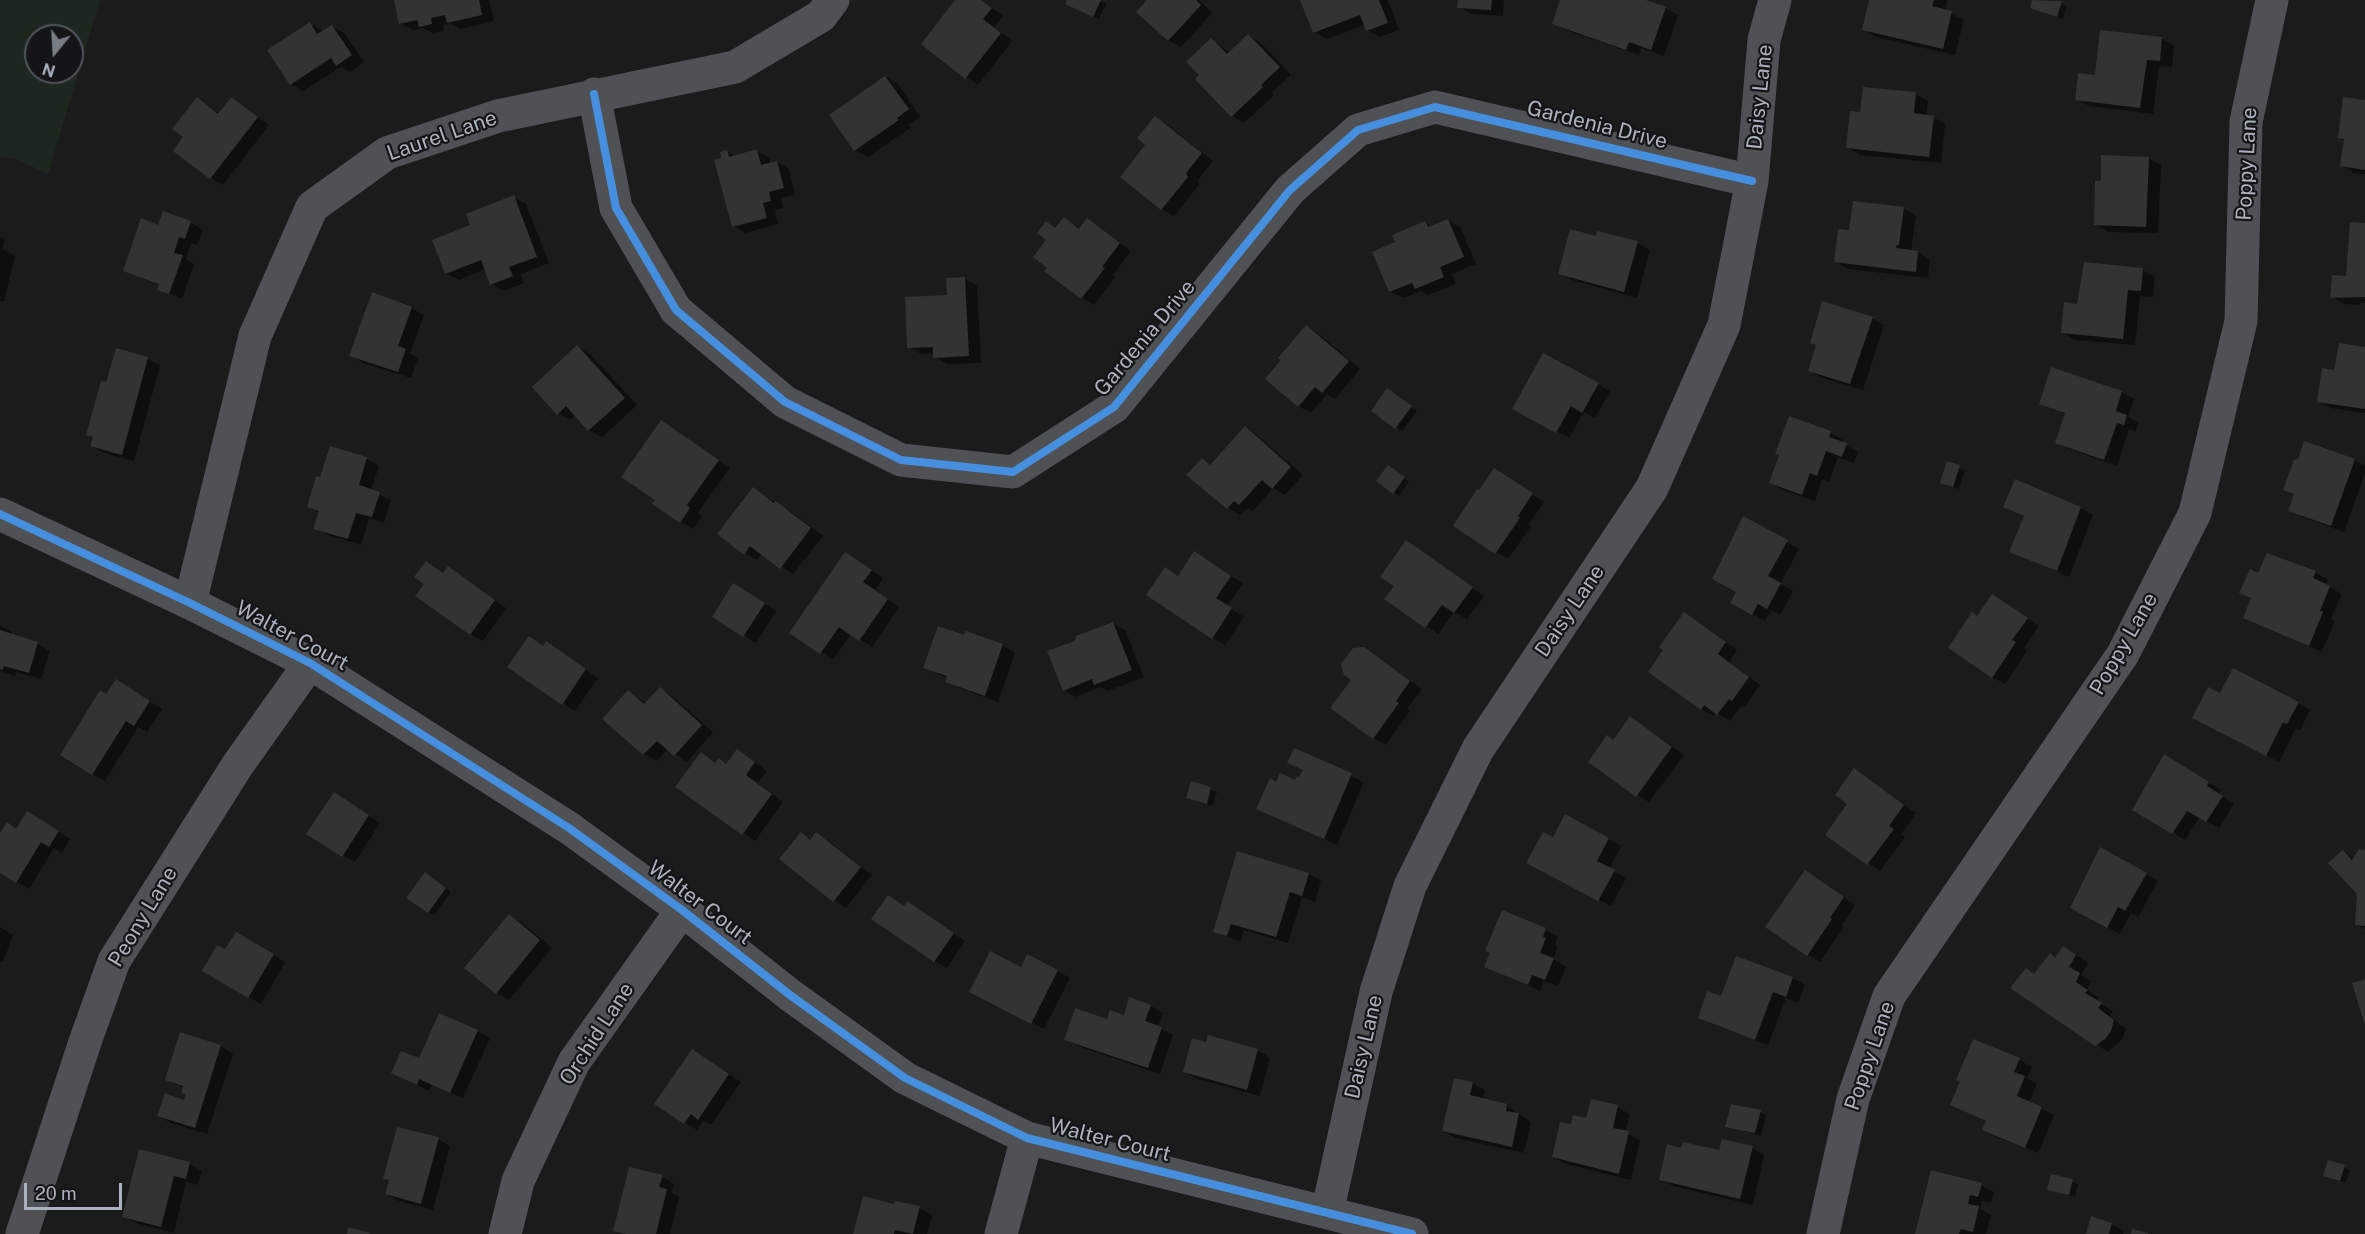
<!DOCTYPE html>
<html>
<head>
<meta charset="utf-8">
<style>
  body { margin:0 }
  #map { position:relative; width:2365px; height:1234px; overflow:hidden; background:#1b1b1c; font-family:"Public Sans",sans-serif }
  canvas { display:block }
  .north { position:absolute; left:24px; top:24px; width:60px; height:60px; box-sizing:border-box; background:#151518; border:2px solid #51545a; border-radius:50%; rotate:198deg; font-size:16px; font-weight:700; line-height:24px; text-align:center; color:#acb2bd }
  .north::after { content:''; display:block; margin:auto; width:21px; height:27px; background:#797d85; clip-path:polygon(50% 0,100% 100%,50% 72%,0 100%) }
  .scale { position:absolute; left:24px; top:1183px; width:98px; height:27px; box-sizing:border-box; border:3px solid #acb2bd; border-top:0; padding-left:8px; font-size:18px; line-height:21px; white-space:nowrap; color:#acb2bd; -webkit-text-stroke:4px #151518; paint-order:stroke }
</style>
</head>
<body>
<div id="map">
<canvas width="2365" height="1234"></canvas>
<div class="north">N</div>
<div class="scale">20 m</div>
</div>
<script>
const g = document.querySelector('canvas').getContext('2d');
g.lineJoin = 'round';
function fillPath(path, color) {
  g.fillStyle = color;
  g.fill(path, 'evenodd');
}
function poly(rows) {
  const path = new Path2D();
  for (const r of rows) {
    path.moveTo(r[0], r[1]);
    for (let i = 2; i < r.length; i += 2) path.lineTo(r[i], r[i + 1]);
  }
  return path;
}
function stroke(path, color, width, dash) {
  g.strokeStyle = color;
  g.lineWidth = width;
  g.lineCap = dash ? 'butt' : 'round';
  g.setLineDash(dash || []);
  g.stroke(path);
}
function write(font, color, halo, rows, align = 'center') {
  g.font = font + ' "Public Sans",sans-serif';
  g.lineWidth = 4.5;
  g.setLineDash([]);
  g.textBaseline = 'middle';
  g.strokeStyle = halo;
  g.fillStyle = color;
  for (const [text, x, y, turn = 0] of rows) {
    g.save();
    g.translate(x, y);
    g.rotate((+turn || 0) * Math.PI / 180);
    g.textAlign = isNaN(turn) ? turn : align;
    if (halo) g.strokeText(text, 0, 0);
    g.fillText(text, 0, 0);
    g.restore();
  }
}
const green = poly([
  [0,0,100,0,48,174,13,158,0,157],
  [36,36,72,36,72,72,36,72]
]);
const shadow = poly([
  [395,0,489,0,494,21,461,29,450,23,443,25,444,31,433,33,423,28,413,30,400,23],
  [957,0,982,0,1003,16,994,27,1012,41,978,85,923,44],
  [1069,0,1099,0,1106,4,1099,19,1072,7],
  [1149,0,1199,0,1212,13,1181,47,1168,40],
  [1302,0,1388,0,1399,30,1380,37,1367,30,1365,25,1327,39,1314,32],
  [1459,0,1504,0,1503,16,1471,14,1459,7],
  [1561,0,1642,0,1665,8,1678,15,1664,56,1641,48,1639,55,1566,30,1554,23],
  [1871,0,1947,0,1945,11,1964,20,1955,55,1876,37,1864,30],
  [2034,0,2053,0,2067,6,2063,19,2031,7],
  [310,24,322,31,332,26,345,34,364,62,350,72,341,67,303,91,291,84],
  [2102,32,2162,39,2174,46,2172,67,2159,66,2153,114,2089,106,2077,99,2096,77],
  [1249,36,1261,43,1291,75,1272,92,1274,95,1244,123,1232,116,1197,79,1201,75,1211,40,1230,53],
  [886,77,898,84,920,117,908,125,910,128,868,157,855,150],
  [1916,94,1928,101,1926,116,1933,117,1945,124,1941,163,1860,155,1848,148,1862,114],
  [197,99,220,114,231,99,269,125,223,185,211,178,185,137],
  [2365,102,2365,174,2354,173,2342,165,2345,141,2339,137],
  [1156,118,1168,125,1213,161,1198,180,1199,185,1174,216,1162,209,1122,177,1147,144],
  [757,151,769,158,770,164,777,162,789,169,795,195,781,198,783,208,775,210,778,224,745,233,733,226,723,159,727,152,735,156],
  [2148,158,2161,165,2158,233,2108,232,2096,225,2102,183],
  [513,197,526,204,549,263,521,274,524,283,504,291,491,284,486,269,459,280,446,273,472,226],
  [1903,208,1916,216,1911,251,1918,252,1930,260,1928,278,1847,269,1835,261,1850,232],
  [1065,219,1081,229,1088,220,1131,251,1113,275,1116,276,1094,305,1082,298,1049,268,1048,239],
  [1448,220,1460,227,1476,264,1452,274,1456,284,1428,295,1421,291,1403,298,1390,291,1397,243,1425,223,1432,227],
  [190,222,203,230,197,245,191,243,186,259,194,264,182,299,159,289,160,285,125,270,159,226],
  [2365,225,2365,303,2360,302,2360,305,2344,304,2332,297,2347,278],
  [1598,232,1637,243,1650,250,1637,298,1572,280,1560,273,1597,238],
  [0,237,5,239,2,249,15,256,4,301,0,301],
  [2142,270,2155,277,2153,297,2140,296,2135,345,2075,340,2063,333,2078,306],
  [965,279,977,286,981,363,947,364,935,357,935,353,921,354,909,347],
  [411,308,424,315,410,353,418,358,411,378,363,363,351,355],
  [1872,318,1884,325,1863,390,1822,378,1810,371],
  [1307,327,1319,334,1360,369,1335,399,1327,394,1311,413,1298,406],
  [578,347,590,354,637,405,602,437,589,430,576,415,570,420,558,413],
  [2365,348,2365,413,2331,408,2318,401,2335,371],
  [147,358,160,366,134,461,104,453,92,446,94,438,88,434],
  [2052,369,2122,392,2134,399,2128,417,2139,423,2136,431,2129,429,2117,466,2069,449,2057,442,2066,414,2041,403],
  [1598,384,1610,391,1595,418,1584,412,1569,438,1514,408],
  [1393,394,1417,411,1402,431,1373,411],
  [1245,427,1257,435,1303,475,1285,495,1273,488,1253,511,1247,508,1240,515,1228,508,1202,460,1211,465],
  [674,429,730,468,698,513,702,516,693,529,681,522,657,500],
  [1830,433,1843,440,1842,443,1858,452,1854,463,1838,457,1829,482,1822,479,1815,501,1783,490,1770,483],
  [2305,443,2355,460,2365,466,2365,473,2344,532,2302,517,2290,510,2295,495,2285,489],
  [331,448,367,459,379,466,371,491,391,500,384,523,369,518,361,545,328,535,315,528,320,513,309,507,321,479],
  [1948,463,1965,470,1959,489,1947,485],
  [1394,470,1409,482,1399,496,1394,492],
  [1507,477,1544,502,1529,524,1531,526,1508,559,1496,552,1480,492],
  [753,489,789,510,823,536,793,574,762,553,757,560,745,553],
  [2005,506,2080,508,2093,515,2069,577,2011,551,2025,517],
  [1743,518,1799,549,1780,584,1793,591,1780,615,1771,610,1765,621,1732,602,1738,592,1724,553],
  [1407,542,1484,596,1467,619,1454,612,1438,634,1386,599,1396,586],
  [2268,555,2316,573,2328,580,2325,585,2342,594,2331,619,2335,621,2322,652,2245,617,2252,599,2241,593,2259,575],
  [1207,560,1243,584,1227,606,1244,617,1225,645,1212,637,1179,577],
  [858,561,883,578,875,590,899,607,872,647,851,634,833,660,791,632],
  [426,563,444,574,460,575,506,608,483,641,470,634,426,584],
  [746,592,776,611,756,643,714,617],
  [2005,603,2039,626,2024,648,2027,651,2005,684,1992,677,1978,617],
  [1697,621,1737,650,1729,662,1760,685,1745,707,1742,705,1730,721,1716,712,1714,716,1701,709],
  [1113,623,1125,630,1144,677,1108,691,1100,687,1076,697,1064,690,1077,642],
  [0,625,12,632,11,635,38,644,50,651,41,679,16,672,15,676,0,671],
  [966,633,1003,645,1015,653,998,702,959,688,946,681,947,678,925,668,965,637],
  [547,643,598,678,575,711,563,703,544,647],
  [1364,649,1422,689,1407,709,1410,711,1386,745,1373,738,1353,680],
  [128,688,162,709,147,732,138,727,105,781,93,774,107,696],
  [660,689,672,696,713,732,687,762,668,749,657,761,644,754,604,719,628,692,647,704],
  [2220,695,2298,703,2310,710,2300,730,2296,728,2279,762,2206,724],
  [1642,725,1684,755,1649,802,1637,795,1614,741],
  [1295,750,1364,782,1337,845,1258,809,1277,784,1300,779,1304,771,1289,762],
  [701,754,717,763,727,765,749,758,767,771,758,783,783,802,755,841,678,787],
  [2177,763,2221,790,2218,794,2234,804,2219,828,2200,817,2185,840,2134,809],
  [1855,770,1916,813,1901,834,1905,837,1880,871,1828,834,1850,804],
  [1192,783,1217,792,1212,806,1194,800],
  [346,801,380,823,355,862,342,855],
  [27,813,70,839,62,853,54,848,29,889,0,872,0,836,7,824,17,830],
  [1566,816,1621,846,1609,869,1626,878,1611,906,1540,869],
  [801,834,812,840,817,834,829,841,872,875,846,908,834,900],
  [2101,849,2158,881,2138,917,2131,913,2120,934,2072,907],
  [2365,851,2365,929,2356,924,2358,893,2344,852,2355,859],
  [1806,872,1855,905,1841,926,1844,927,1820,962,1808,955],
  [1309,874,1321,881,1315,902,1302,897,1288,943,1244,930,1240,942,1215,931],
  [431,877,451,892,434,915,428,912],
  [908,903,965,941,947,968,934,961],
  [509,916,522,923,552,948,509,1000,497,993],
  [0,927,13,935,4,960,0,962],
  [1545,930,1558,937,1555,945,1558,946,1553,959,1566,967,1558,986,1544,981,1540,991,1486,967],
  [236,934,285,962,261,1004,204,971,226,951],
  [2076,955,2088,963,2081,975,2091,981,2087,990,2099,998,2096,1001,2113,1011,2110,1016,2126,1029,2123,1038,2108,1052,2096,1044,2035,975,2056,959],
  [1022,969,1057,971,1070,978,1044,1029,983,999],
  [1793,978,1805,985,1798,1003,1786,998,1768,1045,1712,1024,1699,1017],
  [1151,1006,1163,1013,1158,1027,1173,1035,1160,1074,1078,1046,1066,1039,1108,1021,1124,1017],
  [477,1031,490,1038,463,1098,432,1085,429,1091,393,1073],
  [181,1033,221,1046,233,1054,207,1134,171,1123,159,1116,185,1102,187,1095,184,1088,166,1079],
  [1209,1037,1258,1050,1270,1058,1260,1096,1197,1079,1185,1072,1207,1044],
  [693,1051,741,1082,711,1125,703,1121,697,1130,656,1104],
  [2019,1060,2032,1067,2027,1078,2037,1084,2029,1103,2054,1115,2038,1153,1996,1137,1984,1130,1987,1122,1952,1105],
  [1472,1083,1485,1090,1483,1099,1506,1105,1531,1122,1524,1153,1456,1138,1443,1131],
  [1617,1107,1630,1114,1625,1132,1640,1140,1631,1180,1566,1164,1553,1157,1572,1126],
  [1760,1112,1766,1115,1761,1136,1727,1126],
  [438,1139,450,1146,433,1210,399,1201,386,1194,390,1181,385,1178],
  [1752,1148,1764,1155,1753,1205,1673,1186,1661,1179,1682,1149,1721,1152],
  [189,1164,202,1171,198,1185,186,1182,174,1233,136,1223,124,1216],
  [2344,1167,2350,1170,2346,1183,2331,1178],
  [2052,1176,2078,1184,2075,1197,2049,1189],
  [662,1177,674,1184,672,1193,679,1197,670,1234,621,1234,614,1230],
  [1981,1185,1994,1192,1991,1203,1982,1201,1980,1209,1991,1215,1986,1234,1917,1234],
  [895,1205,919,1208,932,1215,927,1234,855,1234],
  [2111,1224,2124,1231,2123,1234,2087,1234]
]);
const building = poly([
  [394,0,479,0,482,15,447,23,445,15,431,18,432,24,419,27,417,20,399,24],
  [955,0,981,0,992,8,983,19,1001,33,965,79,921,44],
  [1067,0,1101,0,1093,17,1065,4],
  [1147,0,1196,0,1201,5,1168,41,1136,12],
  [1300,0,1379,0,1388,23,1366,31,1360,15,1313,33],
  [1458,0,1492,0,1491,10,1457,8],
  [1560,0,1646,0,1666,7,1651,50,1629,42,1626,50,1552,24],
  [1869,0,1934,0,1932,6,1952,11,1943,49,1862,30],
  [2032,0,2062,1,2057,17,2030,8],
  [310,22,317,34,332,25,352,55,336,66,331,58,290,85,267,50],
  [2100,30,2162,37,2160,61,2147,60,2140,108,2075,100,2078,73,2095,75],
  [1248,34,1280,67,1261,85,1263,87,1231,117,1195,79,1199,75,1186,62,1211,38,1227,54],
  [885,76,909,109,897,118,899,120,854,151,829,115],
  [1863,87,1916,92,1914,113,1934,116,1929,157,1846,148,1850,111,1860,112],
  [197,97,218,114,231,97,258,117,210,179,173,151,183,137,172,129],
  [2343,97,2365,100,2365,170,2340,166,2344,139,2338,138],
  [1155,116,1202,153,1186,173,1188,177,1161,210,1120,177,1145,145,1137,138],
  [757,149,761,165,777,161,784,188,769,192,771,201,763,203,767,218,732,227,714,160,721,158,720,152,727,150,729,157],
  [2101,155,2149,157,2146,227,2094,225,2095,181,2101,181],
  [514,195,537,257,509,267,513,276,490,285,481,260,445,274,432,240,470,225,466,214],
  [1853,201,1904,207,1899,245,1897,245,1896,248,1918,251,1916,272,1834,262,1838,229,1849,230],
  [163,211,191,221,185,239,179,237,174,253,183,255,169,294,157,290,159,284,123,271,141,218,158,225],
  [1064,217,1079,229,1087,218,1120,243,1102,267,1105,268,1081,299,1044,271,1047,268,1033,257,1046,240,1037,233,1046,221,1055,228],
  [1448,219,1464,257,1440,267,1444,277,1415,289,1412,283,1389,292,1372,252,1395,242,1392,235,1425,221,1428,227],
  [2350,222,2365,223,2365,297,2330,298,2332,275,2346,276],
  [1570,229,1596,236,1597,231,1638,241,1624,292,1558,274],
  [2084,262,2143,268,2141,291,2128,290,2123,339,2061,333,2064,302,2077,304],
  [965,277,969,356,933,358,933,347,907,348,905,297,947,295,946,278],
  [372,292,412,307,398,346,406,349,398,372,349,356],
  [1822,301,1873,317,1850,384,1808,371,1816,345,1810,343],
  [1306,325,1349,361,1322,393,1315,387,1298,407,1265,379,1281,360,1278,358],
  [2339,343,2365,347,2365,409,2317,402,2322,368,2334,370],
  [577,345,625,398,588,431,566,406,557,415,532,387],
  [116,348,148,357,122,455,90,446,93,437,86,435,101,381,106,382],
  [1543,353,1599,383,1582,413,1571,406,1556,433,1512,409],
  [2051,367,2122,391,2116,411,2127,415,2124,425,2117,423,2104,460,2055,443,2065,413,2039,404],
  [1387,388,1412,406,1395,429,1371,411],
  [1789,416,1831,431,1829,437,1847,443,1842,457,1826,451,1817,476,1810,473,1802,495,1769,483,1779,455,1775,454],
  [661,420,719,460,687,505,690,508,680,523,652,504,655,500,621,477],
  [1245,426,1291,467,1272,489,1262,480,1239,505,1234,501,1227,509,1186,475,1202,458,1210,465],
  [2304,441,2355,459,2331,526,2288,511,2294,494,2283,490,2294,460,2298,459],
  [330,446,367,457,359,485,380,492,372,517,356,513,348,539,313,529,319,511,307,507,316,476,320,477],
  [1947,461,1960,465,1953,487,1940,483],
  [1388,465,1405,477,1393,494,1376,481],
  [1494,468,1533,493,1518,516,1520,518,1495,554,1453,526,1477,489,1479,490],
  [2015,479,2081,507,2057,571,2009,552,2024,516,2003,507],
  [753,487,774,503,776,501,811,528,780,569,750,546,744,555,717,534],
  [1743,516,1788,540,1768,576,1781,583,1767,609,1758,604,1752,615,1730,603,1736,592,1712,579],
  [1406,540,1473,587,1454,613,1442,605,1425,628,1384,599,1394,586,1380,577],
  [1194,551,1231,576,1216,598,1232,608,1212,639,1146,595,1165,567,1178,576],
  [845,552,872,570,863,582,888,599,859,641,839,627,820,654,789,633],
  [2267,553,2316,571,2313,578,2330,586,2320,611,2323,612,2309,646,2243,618,2251,598,2239,593,2250,569,2258,573],
  [426,561,443,573,448,566,495,600,470,635,415,596,424,584,414,577],
  [733,583,765,603,743,637,712,617],
  [1992,594,2028,618,2012,640,2016,642,1992,678,1948,648,1972,612,1977,616],
  [1684,612,1726,642,1718,654,1749,677,1732,701,1729,699,1717,715,1704,705,1701,710,1648,672,1663,650,1659,647],
  [1113,622,1132,670,1094,685,1092,679,1063,691,1047,651,1075,641,1076,636],
  [938,626,964,635,966,631,1003,644,985,696,945,682,947,676,923,668],
  [0,630,38,642,29,673,4,666,2,670,0,669],
  [529,636,543,646,546,641,586,669,562,705,507,667],
  [1364,647,1410,681,1396,701,1399,703,1373,739,1330,708,1351,680,1344,675,1341,664,1353,648],
  [2233,668,2299,702,2287,724,2283,722,2266,756,2192,718,2208,687,2220,693],
  [116,679,150,701,134,726,126,721,92,775,60,755,100,690,106,694],
  [660,687,702,725,674,756,657,741,643,755,602,719,628,690,644,704],
  [1630,716,1672,747,1636,797,1588,762,1607,735,1613,740],
  [1294,748,1352,773,1324,839,1256,809,1270,778,1276,782,1280,773,1295,780,1297,776,1299,777,1303,770,1287,763],
  [737,749,755,762,746,775,772,794,742,835,675,787,701,752,715,763,719,758,726,764],
  [2164,754,2209,782,2207,786,2223,796,2206,822,2187,811,2172,834,2132,810],
  [1854,768,1904,805,1889,826,1894,829,1867,865,1825,835,1847,804,1835,795],
  [1191,781,1211,787,1207,804,1186,798],
  [334,792,369,815,342,857,306,834],
  [27,811,59,831,49,847,41,842,16,883,0,873,0,833,7,822,16,829],
  [1565,814,1609,838,1597,861,1615,870,1598,901,1526,863,1543,832,1553,837],
  [801,832,810,840,816,832,861,867,833,902,779,859],
  [2100,847,2147,873,2125,911,2118,907,2107,928,2070,908],
  [2359,849,2365,850,2365,926,2355,925,2357,894,2328,863,2343,850,2352,860],
  [1237,851,1309,873,1302,896,1290,892,1276,937,1231,924,1227,936,1213,932],
  [1805,870,1844,897,1830,918,1832,919,1807,956,1765,927],
  [425,872,446,888,428,913,406,898],
  [888,895,904,906,907,901,954,933,934,962,871,919],
  [1502,910,1546,928,1543,937,1546,938,1540,953,1554,958,1545,980,1532,975,1528,985,1484,967,1490,953,1485,951],
  [509,914,540,940,496,994,464,968],
  [236,932,274,954,248,998,202,971,217,945,225,949],
  [2063,946,2076,955,2069,967,2080,973,2076,982,2088,990,2085,993,2102,1003,2098,1008,2114,1020,2111,1031,2105,1039,2095,1046,2010,988,2026,968,2034,974,2050,953,2055,958],
  [990,951,1021,967,1027,954,1058,970,1031,1024,969,992],
  [1736,956,1793,977,1786,997,1773,992,1755,1040,1698,1018,1707,991,1721,996],
  [2365,979,2365,1022,2364,1022,2352,983],
  [1129,997,1151,1005,1145,1021,1162,1027,1148,1068,1064,1040,1075,1008,1107,1019,1110,1010,1124,1015],
  [439,1013,478,1030,450,1093,419,1079,417,1085,391,1073,401,1051,419,1058],
  [180,1032,221,1045,195,1128,157,1116,165,1093,184,1100,186,1094,181,1093,183,1086,165,1080],
  [1208,1035,1258,1049,1247,1090,1183,1072,1192,1038,1206,1042],
  [1973,1039,2020,1058,2014,1072,2025,1076,2017,1096,2042,1107,2025,1148,1982,1130,1986,1121,1950,1105,1960,1081,1956,1080],
  [692,1049,729,1074,698,1120,691,1114,684,1124,654,1104],
  [1454,1078,1473,1082,1470,1095,1507,1104,1506,1111,1519,1113,1512,1147,1442,1131],
  [1591,1099,1618,1105,1613,1128,1629,1131,1619,1174,1552,1157,1560,1122,1571,1124,1573,1115,1586,1118],
  [1731,1104,1761,1110,1755,1133,1725,1127],
  [397,1127,439,1137,421,1204,385,1194,389,1180,383,1179],
  [1722,1139,1753,1146,1740,1199,1659,1180,1667,1144,1681,1148,1683,1142,1719,1150],
  [139,1149,190,1162,186,1179,174,1176,161,1227,122,1217],
  [2328,1160,2345,1165,2340,1181,2323,1176],
  [629,1167,663,1175,659,1187,667,1189,656,1234,625,1234,613,1231],
  [1931,1170,1982,1183,1978,1197,1970,1195,1968,1204,1979,1206,1973,1232,1961,1229,1959,1234,1915,1234],
  [2051,1174,2073,1179,2069,1195,2047,1190],
  [863,1196,894,1204,895,1201,920,1206,913,1234,895,1230,894,1234,853,1234],
  [2091,1216,2112,1223,2109,1234,2086,1234],
  [348,1227,370,1233,370,1234,347,1234],
  [2132,1229,2148,1233,2148,1234,2131,1234]
]);
const minor = poly([
  [594,94,616,208,676,310,785,402,901,460,1013,472,1114,407,1290,190,1358,130,1435,107,1752,181],
  [0,514,190,603,310,663,569,828,682,910,790,995,905,1078,1027,1138,1412,1234],
  [190,603,255,336,312,207,387,153,498,116,735,67,821,16,833,0],
  [1327,1213,1376,992,1410,886,1478,749,1652,488,1724,325,1752,181,1764,40,1775,0],
  [22,1234,85,1042,114,961,237,766,310,663],
  [505,1234,518,1181,574,1062,682,910],
  [1001,1234,1027,1138],
  [1823,1234,1853,1099,1889,996,2123,654,2195,513,2241,321,2246,122,2272,0]
]);
const cycleway = poly([
  [594,94,616,208,676,310,785,402,901,460,1013,472,1114,407,1290,190,1358,130,1435,107,1752,181],
  [0,514,190,603,310,663,569,828,682,910,790,995,905,1078,1027,1138,1412,1234]
]);
const streetNames = [
  ["Daisy Lane",1760,97,-84],
  ["Gardenia Drive",1597,125,14],
  ["Laurel Lane",442,136,-19],
  ["Poppy Lane",2247,164,-87],
  ["Gardenia Drive",1145,338,-50],
  ["Daisy Lane",1570,611,-56],
  ["Walter Court",292,636,28],
  ["Poppy Lane",2124,644,-60],
  ["Walter Court",700,903,37],
  ["Peony Lane",143,917,-59],
  ["Orchid Lane",597,1034,-57],
  ["Daisy Lane",1364,1047,-77],
  ["Poppy Lane",1870,1056,-71],
  ["Walter Court",1110,1140,14]
];
fillPath(green, '#1e271f');
fillPath(shadow, '#0007');
fillPath(building, '#333334');
stroke(minor, '#4f5155', 33);
stroke(cycleway, '#468fdf', 8);
write('21px', '#acb2bd', '#151518', streetNames);
</script>
</body>
</html>
